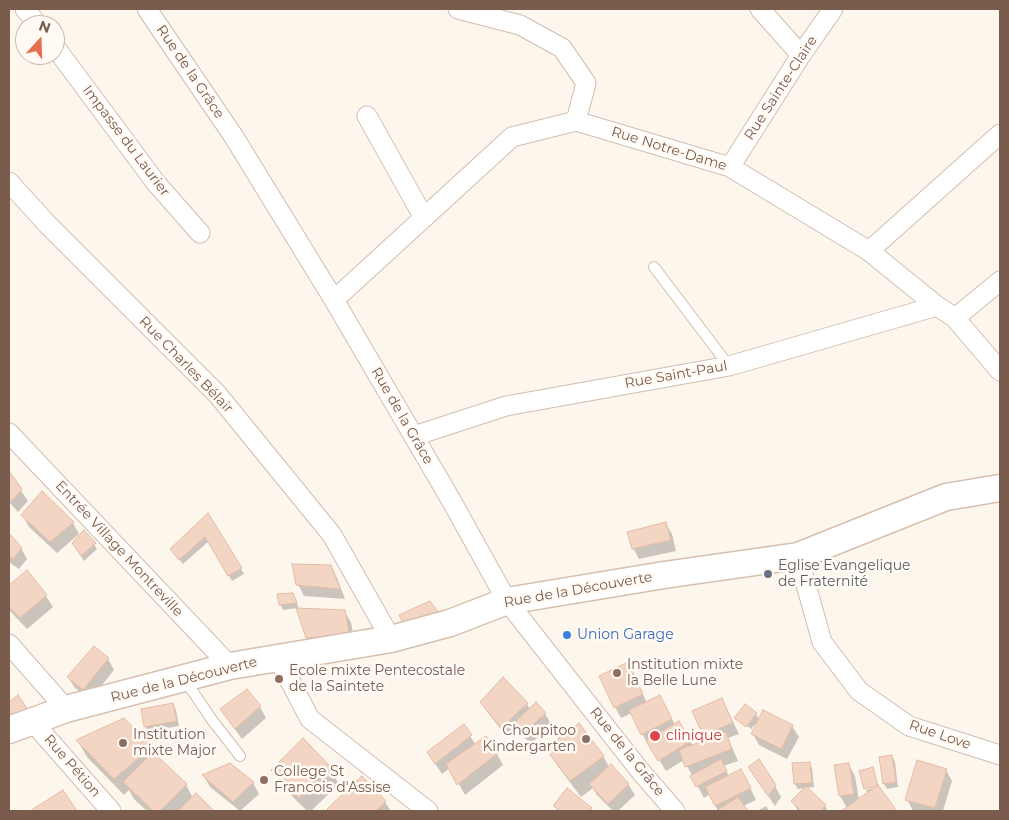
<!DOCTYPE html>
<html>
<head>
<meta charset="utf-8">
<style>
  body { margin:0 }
  #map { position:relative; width:1009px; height:820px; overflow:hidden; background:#fdf6ec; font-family:Montserrat,sans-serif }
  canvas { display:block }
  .frame { position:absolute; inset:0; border:10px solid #7a5c4d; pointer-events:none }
  .north { position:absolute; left:15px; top:15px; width:50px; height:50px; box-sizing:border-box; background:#fffaf3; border:1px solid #cabbb1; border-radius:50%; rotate:20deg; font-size:14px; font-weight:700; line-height:20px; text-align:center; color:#7a5c4d }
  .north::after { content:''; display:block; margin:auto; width:18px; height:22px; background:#e76f51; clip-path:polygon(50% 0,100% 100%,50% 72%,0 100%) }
</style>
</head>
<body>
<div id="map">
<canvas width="1009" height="820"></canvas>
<div class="frame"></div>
<div class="north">N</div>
</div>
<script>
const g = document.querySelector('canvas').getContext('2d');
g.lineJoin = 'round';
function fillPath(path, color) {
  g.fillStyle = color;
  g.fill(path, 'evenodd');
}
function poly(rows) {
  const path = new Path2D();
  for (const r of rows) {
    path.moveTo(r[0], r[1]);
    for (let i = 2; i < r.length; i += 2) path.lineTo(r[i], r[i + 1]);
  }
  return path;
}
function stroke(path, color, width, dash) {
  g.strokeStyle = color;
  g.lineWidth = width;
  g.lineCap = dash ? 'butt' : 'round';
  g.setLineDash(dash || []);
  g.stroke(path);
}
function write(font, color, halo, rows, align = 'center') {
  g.font = font + ' Montserrat,sans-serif';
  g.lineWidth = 5;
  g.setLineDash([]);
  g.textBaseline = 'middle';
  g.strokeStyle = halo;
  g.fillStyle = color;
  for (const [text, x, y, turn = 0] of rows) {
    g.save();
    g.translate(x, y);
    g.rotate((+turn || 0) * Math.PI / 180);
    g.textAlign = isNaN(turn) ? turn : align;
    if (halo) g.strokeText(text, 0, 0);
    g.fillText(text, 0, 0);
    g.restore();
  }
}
const shadow = poly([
  [9,473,28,501,18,512,9,502],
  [208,515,244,574,232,581,209,541,183,564,175,554],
  [23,516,73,523,79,534,57,553,29,527],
  [665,523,672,534,676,551,639,559,632,546],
  [9,535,21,548,27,559,19,569,9,562],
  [74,544,94,544,97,549,84,561],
  [331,566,337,578,345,599,304,596,298,584],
  [26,571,46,596,53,607,27,629,9,610,9,587],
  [295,599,299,609,344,611,351,622,355,645,313,649,307,638,298,608,283,610,280,604],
  [108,659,114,670,90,700,75,688,68,677],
  [634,675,647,703,666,707,675,725,679,723,693,746,708,740,694,711,722,699,739,734,728,738,738,761,723,766,729,776,747,781,756,800,743,806,747,811,718,811,710,794,704,798,684,760,666,771,650,744,648,745,632,713,621,718,615,707],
  [481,702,527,704,530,709,536,704,545,714,552,725,530,744,518,729,508,738,488,713],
  [173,705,176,710,179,726,148,731,145,726],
  [260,707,266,718,242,739,228,720],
  [756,714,759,720,751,729,738,719,738,722,736,718],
  [463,726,476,745,497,754,503,765,465,795,450,768,442,774,428,753],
  [792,726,799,737,787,759,759,745,753,734],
  [303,740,329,767,339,784,311,811,307,811,282,786,272,770],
  [78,741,152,746,160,760,186,785,193,798,196,795,212,811,147,811,134,799,129,790,124,795,87,757],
  [547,749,603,756,609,767,628,784,635,795,618,811,613,811,597,795,593,788,581,797,557,765],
  [892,756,895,762,898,787,887,789,884,784],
  [809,763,812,768,814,787,807,788,825,806,828,811,798,811,792,801,805,788,798,789,795,784],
  [849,765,855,776,859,800,868,794,866,790,878,787,895,811,843,811,847,808,840,796,836,767],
  [946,770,952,781,943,811,913,811,907,799],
  [204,776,253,783,259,794,240,811,210,787],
  [362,778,385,802,391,811,330,811,329,809],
  [756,778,775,786,781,797,775,806],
  [555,806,591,809,593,811,558,811],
  [766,806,769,811,757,811]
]);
const building = poly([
  [9,471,22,489,11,502,9,499,9,471],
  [42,491,74,522,50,542,21,515,42,491],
  [208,513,242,568,228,576,205,537,179,560,170,549,208,513],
  [666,522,671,540,632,549,627,532,666,522],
  [84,530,96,543,81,556,72,543,84,530],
  [9,533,22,548,13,559,9,556,9,533],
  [292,564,331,565,340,589,296,585,292,564],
  [27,570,47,595,20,618,9,607,9,585,27,570],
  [293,593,297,603,279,605,277,594,293,593],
  [430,601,441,616,406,629,399,615,430,601],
  [296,608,345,610,349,634,306,638,296,608],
  [94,646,109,658,83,690,67,677,94,646],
  [628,662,643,694,614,708,599,676,628,662],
  [503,677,528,703,501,728,480,702,503,677],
  [247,689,261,706,235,729,220,709,247,689],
  [18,695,28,710,10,718,9,702,18,695],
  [660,695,672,719,641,735,629,710,660,695],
  [722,698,733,723,703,735,692,711,722,698],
  [536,702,546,713,523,734,513,724,536,702],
  [173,703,177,721,144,727,141,709,173,703],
  [745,704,757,713,746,727,734,718,745,704],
  [763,710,793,725,781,749,751,734,763,710],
  [124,718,153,746,114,779,76,740,124,718],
  [679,721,691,741,658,761,646,741,679,721],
  [579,723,604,756,570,781,545,748,579,723],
  [464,724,472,735,435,764,427,752,464,724],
  [726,732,732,749,685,767,679,750,726,732],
  [486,736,498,753,457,785,446,764,486,736],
  [303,738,330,766,299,798,271,770,303,738],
  [153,752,187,784,160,811,153,811,123,782,153,752],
  [892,755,896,782,883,784,879,757,892,755],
  [721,759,727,771,696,787,690,776,721,759],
  [759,759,776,785,768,796,748,767,759,759],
  [917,760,947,769,935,808,905,800,917,760],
  [810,762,812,783,794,784,792,763,810,762],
  [230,763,254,782,233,802,202,775,230,763],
  [849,763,854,794,839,796,834,765,849,763],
  [611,764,629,784,608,804,589,784,611,764],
  [873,767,878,786,864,789,859,771,873,767],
  [741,769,751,788,715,806,705,787,741,769],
  [362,776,386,801,376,811,329,811,327,809,362,776],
  [878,785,897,811,841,811,878,785],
  [806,786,826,805,821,811,801,811,791,801,806,786],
  [567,788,592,808,590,811,560,811,553,806,567,788],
  [63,790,77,811,30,811,63,790],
  [196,793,214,811,178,811,196,793],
  [738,797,748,811,716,811,738,797]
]);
const lane = poly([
  [654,267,729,366],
  [185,680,212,720,240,756]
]);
const street = poly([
  [25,9,38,25],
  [147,9,234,137,334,300,451,500,507,601,641,772,675,811],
  [458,9,520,25,562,48,586,83,576,121],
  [760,9,801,55],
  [55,47,156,183,200,233],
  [367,116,424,218],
  [730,167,801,55,833,9],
  [9,182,48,225,218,395,332,535,391,639],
  [869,251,1000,134],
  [334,300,512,137,576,121,730,167,869,251,937,306,955,318,1000,371],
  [955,318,1000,281],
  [9,433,230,666],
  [414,436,506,406,729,366,937,306],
  [798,556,822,642,859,691,909,726,1000,755],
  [9,644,66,709],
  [278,658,310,719,428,811],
  [32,721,111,811]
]);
const secondary = poly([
  [9,730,66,709,230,666,391,639,450,623,507,601,664,575,798,556,946,497,1000,488]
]);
const markers = [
  [768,574,5,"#6b7280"],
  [567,635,5,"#3f7fe0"],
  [617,673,5,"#8d6e63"],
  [279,679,5,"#8d6e63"],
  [655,736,6,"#e0444e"],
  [586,739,5,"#8d6e63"],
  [123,743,5,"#8d6e63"],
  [264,780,5,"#8d6e63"]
];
const streetNames = [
  ["Rue de la Grâce",190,72,56],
  ["Rue Sainte-Claire",781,88,-57],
  ["Impasse du Laurier",126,141,53],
  ["Rue Notre-Dame",669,149,17],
  ["Rue Charles Bélair",186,365,46],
  ["Rue Saint-Paul",676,375,-10],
  ["Rue de la Grâce",402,416,60],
  ["Entrée Village Montreville",119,549,47],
  ["Rue de la Découverte",578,590,-10],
  ["Rue de la Découverte",184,680,-14],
  ["Rue Love",940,735,19],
  ["Rue de la Grâce",627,752,51],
  ["Rue Pétion",72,766,49]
];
const worshipNames = [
  ["Eglise Evangelique",778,566],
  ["de Fraternité",778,582]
];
const shopNames = [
  ["Union Garage",577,635]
];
const educationNames = [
  ["Institution mixte",627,665],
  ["la Belle Lune",627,681],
  ["Ecole mixte Pentecostale",289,671],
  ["de la Saintete",289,687],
  ["Choupitoo",576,731,"right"],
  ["Kindergarten",576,747,"right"],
  ["Institution",133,735],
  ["mixte Major",133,751],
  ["College St",274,772],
  ["Francois d'Assise",274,788]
];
const healthNames = [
  ["clinique",666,736]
];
fillPath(shadow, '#0003');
fillPath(building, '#f3d5c3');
stroke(building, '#e6bba3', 1);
stroke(lane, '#d1beb0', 12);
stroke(street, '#d1beb0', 21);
stroke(secondary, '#d6c0b0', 29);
stroke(lane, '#fff', 10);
stroke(street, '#fff', 19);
stroke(secondary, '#fff', 26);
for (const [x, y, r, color] of markers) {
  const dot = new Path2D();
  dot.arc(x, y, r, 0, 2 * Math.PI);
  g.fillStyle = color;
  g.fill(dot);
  stroke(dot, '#fffaf3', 2);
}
write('14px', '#7a5c4d', '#fffaf3', streetNames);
write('14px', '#5b616d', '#fffaf3', worshipNames, 'left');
write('14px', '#366cbe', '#fffaf3', shopNames, 'left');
write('14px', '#785e54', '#fffaf3', educationNames, 'left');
write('14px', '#be3a42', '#fffaf3', healthNames, 'left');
</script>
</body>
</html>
